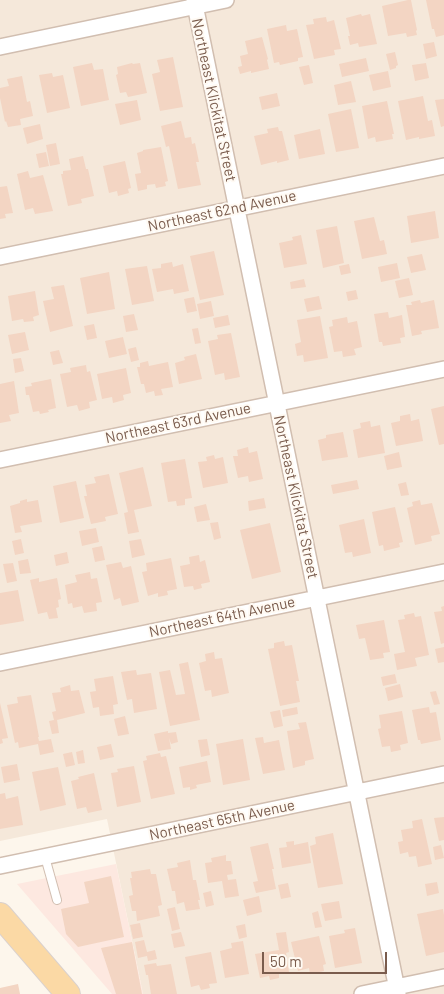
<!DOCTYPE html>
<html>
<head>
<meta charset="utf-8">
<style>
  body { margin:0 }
  #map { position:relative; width:444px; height:994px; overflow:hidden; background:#fdf6ec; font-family:Barlow,sans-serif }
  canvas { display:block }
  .scale { position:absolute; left:262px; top:952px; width:125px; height:22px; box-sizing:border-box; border:2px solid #7a5c4d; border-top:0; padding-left:6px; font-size:15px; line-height:18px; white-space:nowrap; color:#7a5c4d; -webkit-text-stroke:4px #fffaf3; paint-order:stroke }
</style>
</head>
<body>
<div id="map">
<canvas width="444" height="994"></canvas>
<div class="scale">50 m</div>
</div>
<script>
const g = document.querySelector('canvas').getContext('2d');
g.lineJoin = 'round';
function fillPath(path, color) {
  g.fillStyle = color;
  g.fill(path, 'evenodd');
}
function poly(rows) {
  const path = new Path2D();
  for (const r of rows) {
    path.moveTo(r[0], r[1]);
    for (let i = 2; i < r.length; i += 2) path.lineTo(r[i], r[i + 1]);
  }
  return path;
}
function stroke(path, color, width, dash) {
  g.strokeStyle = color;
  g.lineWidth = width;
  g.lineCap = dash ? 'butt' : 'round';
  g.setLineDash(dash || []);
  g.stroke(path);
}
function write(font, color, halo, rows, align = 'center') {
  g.font = font + ' Barlow,sans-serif';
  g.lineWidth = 4;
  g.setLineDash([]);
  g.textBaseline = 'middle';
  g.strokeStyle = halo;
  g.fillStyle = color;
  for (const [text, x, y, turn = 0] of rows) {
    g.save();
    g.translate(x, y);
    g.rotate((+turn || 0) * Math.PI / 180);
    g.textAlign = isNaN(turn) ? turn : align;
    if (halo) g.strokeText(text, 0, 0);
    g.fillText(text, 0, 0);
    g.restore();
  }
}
const residential = poly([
  [0,0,444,0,444,994,143,994,107,819,0,841]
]);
const commercial = poly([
  [116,864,143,994,112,994,17,884]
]);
const building = poly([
  [408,0,411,0,417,30,416,31,417,35,407,37,406,33,388,36,382,6],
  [426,0,444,0,444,35,436,37,434,29,432,29],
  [361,14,362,16,370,14,377,44,359,47,358,43,350,45,348,36,350,36,346,18],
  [326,17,327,22,334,20,341,49,334,50,335,55,314,59,306,25,314,24,313,19],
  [286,25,287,31,297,29,303,57,298,58,298,61,280,65,279,62,274,63,267,29],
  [262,37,268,59,267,60,269,69,251,73,251,71,240,74,238,67,242,66,240,56,248,54,245,41],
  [434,42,437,56,426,59,423,44],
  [395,52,398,65,396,66,396,68,390,70,386,54],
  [173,57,183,107,160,111,152,74,160,72,157,60],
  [366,58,369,71,342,77,339,64],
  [92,63,94,70,103,69,109,100,81,106,73,67],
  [132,63,133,64,140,63,147,93,128,97,126,92,120,93,116,75,118,74,117,67],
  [426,63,429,78,415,81,412,65],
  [309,65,313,83,304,85,299,67],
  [388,71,391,87,373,91,369,75],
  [52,73,53,77,63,75,70,108,47,113,39,75],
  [22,76,27,102,30,101,33,116,20,119,21,125,8,127,6,121,5,122,0,98,0,88,9,86,7,79],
  [351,81,356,102,338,105,334,85],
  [277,93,280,106,262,110,259,97],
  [423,96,428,121,432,120,435,136,419,139,419,137,406,140,398,101],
  [444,99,444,126,441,127,435,100],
  [137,100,141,120,120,125,115,104],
  [387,101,394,134,392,134,393,139,376,142,375,137,368,139,362,106],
  [351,109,359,148,336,152,328,114],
  [181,121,185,138,191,137,192,144,195,143,199,162,196,162,201,185,178,189,169,146,166,147,161,126],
  [40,124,43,139,27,144,23,128],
  [278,127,279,131,282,131,289,160,277,163,277,161,261,165,254,136,268,133,267,129],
  [320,129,325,154,299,159,294,135],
  [56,143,60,164,50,166,46,145],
  [161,147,168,181,165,182,166,186,156,188,155,184,147,185,147,189,138,191,135,174,141,173,137,153,143,151,143,150],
  [46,152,49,166,39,168,36,154],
  [83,156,86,169,88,169,94,196,81,199,82,203,68,206,61,174,63,174,63,171,71,170,69,159],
  [125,161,131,188,128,189,129,193,118,196,117,191,109,193,103,166],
  [28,171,30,178,43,175,53,211,35,214,33,208,25,210,17,174],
  [7,186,13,213,5,214,6,218,0,219,0,187],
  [435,211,439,238,411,243,407,216],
  [374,217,380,241,384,240,387,254,362,259,354,221],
  [337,226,344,263,323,268,316,230],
  [301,235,307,264,284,268,279,243,293,240,292,237],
  [214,251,224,295,200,300,190,256],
  [422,254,426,270,411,273,407,257],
  [172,262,173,267,183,264,189,291,174,294,173,289,157,292,152,269,161,268,161,264],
  [397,263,400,278,381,282,378,267],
  [349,264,351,273,341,275,339,266],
  [147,266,154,301,132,305,125,269],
  [109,272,115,309,87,314,80,278],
  [409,278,413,295,399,298,395,281],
  [304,279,306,287,291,289,290,282],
  [64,285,73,326,50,332,43,301,54,299,51,287],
  [356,290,358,299,348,301,346,292],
  [35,291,39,315,33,317,34,321,24,322,23,319,12,321,8,296],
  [319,296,322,309,307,312,304,299],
  [194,297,197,311,187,313,184,299],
  [420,300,421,303,434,300,439,328,421,331,422,334,412,336,406,305,412,305,411,302],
  [211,301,214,316,200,319,197,304],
  [388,312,389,318,402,315,405,337,400,338,401,343,383,346,382,342,379,342,374,314],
  [134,314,138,330,126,332,123,316],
  [228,315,230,325,215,328,213,318],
  [320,316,328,358,304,362,303,355,297,356,295,344,301,342,297,320],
  [347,317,348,323,357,321,362,347,354,349,356,355,343,357,342,351,334,352,329,327,333,326,332,320],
  [94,324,97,338,87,340,84,326],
  [198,328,201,343,195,344,192,329],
  [25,332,29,350,12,354,8,335],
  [231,333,240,377,225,380,224,373,215,375,208,341,218,339,217,335],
  [123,337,127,354,109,358,105,341],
  [136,347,139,360,131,362,128,349],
  [59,350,63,363,53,365,50,352],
  [196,354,202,379,179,384,175,363,185,360,184,357],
  [21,358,24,371,15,373,13,359],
  [148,361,149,366,168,362,173,387,161,389,163,395,155,396,154,391,146,393,144,384,141,384,137,367,140,367,140,363],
  [86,365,87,372,90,371,97,400,89,402,90,408,79,411,77,405,67,407,60,374,71,372,70,368],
  [126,368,131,393,123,395,124,400,113,403,112,397,102,399,97,374],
  [51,379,56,408,48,410,49,412,40,414,39,411,33,412,29,395,26,395,25,387,32,386,31,383],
  [14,381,19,413,9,415,11,421,0,423,0,384],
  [444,406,444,444,439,445,431,409],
  [410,414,411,421,419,419,423,441,396,446,391,423,400,421,400,416],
  [370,421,371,427,380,425,385,453,358,458,353,430,361,428,360,423],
  [343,432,348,457,322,461,318,440,326,438,326,435],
  [248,447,249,453,257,451,263,479,249,482,248,476,238,478,233,456,238,456,237,450],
  [399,452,402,467,387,470,384,456],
  [214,455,215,459,223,457,228,483,203,488,198,462,207,461,206,457],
  [185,459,192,498,185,499,185,505,177,506,176,501,168,502,161,463],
  [143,467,152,506,134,510,139,532,128,534,124,513,128,512,119,473],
  [109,474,118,514,105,517,106,521,91,524,84,496,87,496,85,485,96,483,94,477],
  [357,480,359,489,333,494,331,485],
  [76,481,84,518,60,523,53,486],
  [406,482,409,495,401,496,398,484],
  [264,498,266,508,249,511,248,501],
  [27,499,27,502,38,500,42,522,20,526,22,532,15,533,10,506,20,503,20,501],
  [420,500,421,505,432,503,440,534,431,536,432,541,415,545,407,508,413,506,412,502],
  [206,504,210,520,197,522,194,507],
  [395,507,403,542,399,543,400,547,384,551,383,545,379,546,372,512],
  [364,519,371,553,353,557,352,552,345,553,339,525],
  [218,522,221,538,214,540,210,523],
  [270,523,281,572,252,579,240,530],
  [96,528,99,542,82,546,79,531],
  [21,539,24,553,15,555,12,541],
  [141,539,145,555,132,558,129,541],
  [102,546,105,560,95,562,92,548],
  [67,552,69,563,56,566,54,555],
  [199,555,200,562,205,560,210,582,201,584,202,588,194,590,193,586,184,587,180,566,190,564,189,557],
  [171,558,177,589,167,591,168,595,158,597,158,593,148,596,142,572,147,571,146,563],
  [28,559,31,573,20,574,18,561],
  [121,562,123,568,131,566,139,602,122,606,120,598,114,600,106,565],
  [13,563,17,581,7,583,3,564],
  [90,572,91,579,97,578,102,602,96,603,97,611,84,613,82,606,73,608,72,603,68,604,65,585,77,582,75,575],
  [39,578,39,582,57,578,61,599,58,600,59,607,56,608,58,618,49,619,47,612,38,614,30,580],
  [18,590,24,621,0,625,0,593],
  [444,606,444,643,441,644,434,612,442,611,441,607],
  [414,613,415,617,421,616,429,655,415,658,417,666,397,670,394,654,405,652,398,620,405,619,404,615],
  [384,620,390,652,383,653,384,658,370,660,365,638,359,639,356,625],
  [284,641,285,646,292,645,299,681,296,681,300,702,280,706,268,649,274,648,274,643],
  [444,647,444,662,438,663,435,649],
  [214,652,215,659,222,658,229,693,212,697,211,690,205,691,199,663,206,661,205,654],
  [188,662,200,720,170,726,159,672,170,670,176,695,185,694,179,664],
  [136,670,137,675,151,673,157,709,134,713,132,699,127,700,121,672],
  [395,674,397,683,383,686,381,677],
  [113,676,118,704,113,705,114,714,100,716,99,707,93,708,90,692,96,691,94,679],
  [400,684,403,697,388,701,385,688],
  [70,685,71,691,79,690,85,713,57,720,59,733,52,734,49,721,54,720,52,712,56,711,52,693,61,692,60,688],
  [436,691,440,704,434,705,430,692],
  [31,695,39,737,38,737,39,741,51,739,54,752,40,755,38,744,19,748,18,742,15,743,7,705,18,703,17,697],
  [0,703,8,738,2,739,3,743,0,744],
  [297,707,298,714,283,717,282,710],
  [429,707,430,713,436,712,441,740,421,744,420,740,418,740,412,710],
  [280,710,283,726,274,728,270,712],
  [402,711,408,743,400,745,401,750,391,752,390,746,382,747,378,729,381,728,379,715],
  [125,716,129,734,118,736,114,719],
  [306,722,314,759,305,761,305,765,293,768,287,731,300,729,298,723],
  [168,731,168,733,176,732,178,742,171,744,169,738,171,749,158,751,154,734],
  [263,737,264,743,279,740,285,770,263,774,255,738],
  [207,739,210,755,201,757,198,740],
  [243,739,250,780,223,785,216,744],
  [111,744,114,757,100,760,97,747],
  [83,750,85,763,78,764,76,752],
  [72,752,75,765,66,767,63,754],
  [160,753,161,757,166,756,175,794,151,799,143,761,147,760,146,756],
  [207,761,211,782,196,785,197,788,190,790,190,787,183,788,179,767],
  [17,764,20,780,4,783,1,767],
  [134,766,141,802,117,807,111,773,118,772,117,769],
  [58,767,66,805,40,811,32,772],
  [94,773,102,810,88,813,86,807,77,809,71,781,79,779,78,777],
  [5,793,6,799,18,796,23,825,0,829,0,794],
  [444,817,444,840,439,841,434,818],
  [422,819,432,864,418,867,416,856,409,857,408,852,400,854,398,842,403,841,401,830,413,828,412,821],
  [333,833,343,884,318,888,310,846,316,844,315,837],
  [294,841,294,845,308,842,311,863,282,868,279,848,287,847,286,842],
  [268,843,274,869,272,869,276,889,256,893,253,882,258,881,250,847],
  [441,845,444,858,435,860,433,847],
  [226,855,226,861,231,861,233,874,227,875,228,880,236,879,239,896,225,898,222,881,208,883,205,863,212,862,211,858],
  [190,860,193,880,196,880,200,900,198,900,200,909,186,911,184,902,177,904,175,891,172,891,167,869,178,867,177,863],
  [150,869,151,874,156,874,162,905,158,906,160,916,137,921,136,911,132,911,129,896,133,895,130,878,132,878,131,872],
  [111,876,124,937,78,947,66,934,61,909,89,903,84,882],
  [437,882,439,893,427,896,425,884],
  [288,883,291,897,281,899,278,885],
  [211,891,214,905,206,907,203,893],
  [259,896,262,912,247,916,243,900],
  [339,901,342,918,325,921,321,904],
  [175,907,180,929,172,931,167,909],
  [443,909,444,915,444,952,426,956,417,914],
  [318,911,322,927,315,928,312,913],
  [140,923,143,937,133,939,130,925],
  [245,924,247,937,239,939,236,926],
  [355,928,362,963,335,968,329,936,345,933,344,930],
  [181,932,185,946,174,948,171,934],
  [286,932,289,952,286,953,289,972,279,974,279,978,270,980,269,976,260,978,255,954,279,950,276,933],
  [319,936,326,964,323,965,324,971,310,974,309,968,298,971,291,942],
  [144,940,147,952,155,950,157,959,148,961,147,956,138,958,135,942],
  [243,941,249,974,225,978,220,951,232,948,231,943],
  [132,942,142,994,116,994,101,948],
  [211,952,217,983,209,984,210,988,201,990,199,985,191,987,185,957],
  [156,963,157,966,171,964,177,994,151,994,148,975,146,975,144,965],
  [18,984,20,994,0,994,0,988]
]);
const lane = poly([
  [45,857,57,900]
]);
const street = poly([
  [194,0,398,994],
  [0,47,226,0],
  [0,257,444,166],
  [0,460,444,369],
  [0,663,444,572],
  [0,866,444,774],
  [362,994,444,977]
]);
const primary = poly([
  [0,915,68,994]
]);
const streetNames = [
  ["Northeast Klickitat Street",214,100,78],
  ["Northeast 62nd Avenue",222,211,-12],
  ["Northeast 63rd Avenue",178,423,-12],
  ["Northeast Klickitat Street",296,497,78],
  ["Northeast 64th Avenue",222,617,-12],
  ["Northeast 65th Avenue",222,820,-12]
];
fillPath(residential, '#f5e8da');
fillPath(commercial, '#fde8e0');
fillPath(building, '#f3d5c3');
stroke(lane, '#d1beb0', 10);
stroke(street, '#d1beb0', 18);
stroke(primary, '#dad1cd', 26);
stroke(lane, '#fff', 8);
stroke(street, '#fff', 15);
stroke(primary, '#fbd9a5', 24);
write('15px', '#7a5c4d', '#fffaf3', streetNames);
</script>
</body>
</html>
